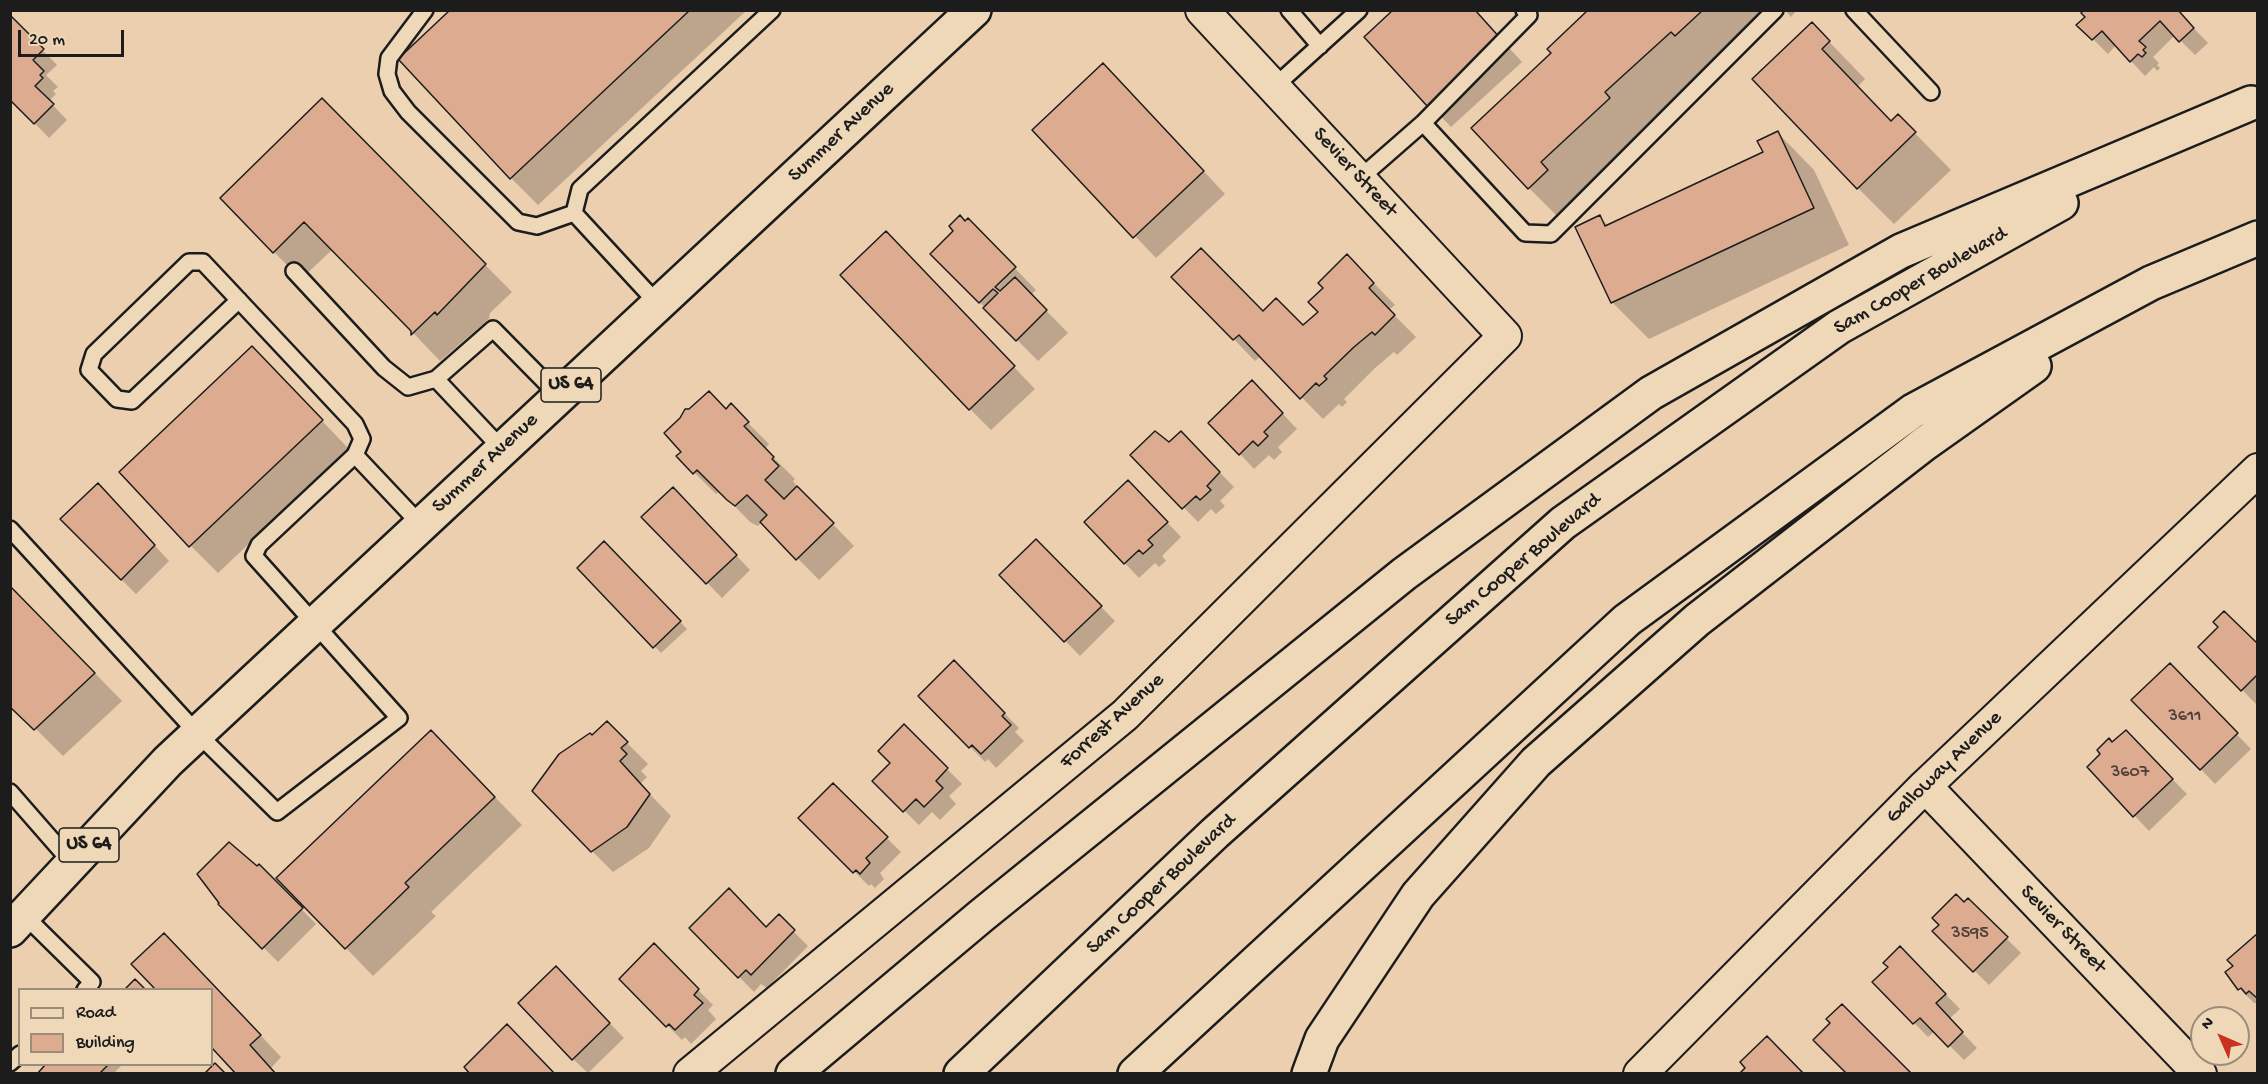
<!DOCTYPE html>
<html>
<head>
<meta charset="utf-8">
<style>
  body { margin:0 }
  #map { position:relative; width:2268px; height:1084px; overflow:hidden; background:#ebcfaf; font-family:"Gochi Hand",sans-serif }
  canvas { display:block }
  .frame { position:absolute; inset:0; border:12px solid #1c1c1c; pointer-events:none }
  .legend { position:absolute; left:18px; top:988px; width:195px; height:78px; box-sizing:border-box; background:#eed8b7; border:2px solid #9a8d79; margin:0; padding:8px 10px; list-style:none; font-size:18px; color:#1c1c1c }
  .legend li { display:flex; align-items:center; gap:12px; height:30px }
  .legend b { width:30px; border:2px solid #9a8d79 }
  .north { position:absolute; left:2190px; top:1006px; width:60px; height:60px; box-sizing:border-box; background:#eed8b7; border:2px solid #9a8d79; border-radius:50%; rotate:315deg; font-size:16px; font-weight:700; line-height:24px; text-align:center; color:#1c1c1c }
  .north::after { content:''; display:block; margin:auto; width:21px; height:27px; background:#c8321e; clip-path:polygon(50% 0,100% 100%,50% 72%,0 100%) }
  .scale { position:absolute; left:18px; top:30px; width:106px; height:27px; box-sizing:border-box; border:3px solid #1c1c1c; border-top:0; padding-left:8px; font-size:18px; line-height:21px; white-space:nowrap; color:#1c1c1c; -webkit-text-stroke:4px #eed8b7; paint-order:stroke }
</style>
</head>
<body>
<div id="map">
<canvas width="2268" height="1084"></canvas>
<div class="frame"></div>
<ul class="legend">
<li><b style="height:8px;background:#eed8b7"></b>Road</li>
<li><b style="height:16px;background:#ddab8f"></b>Building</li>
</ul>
<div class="north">N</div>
<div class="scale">20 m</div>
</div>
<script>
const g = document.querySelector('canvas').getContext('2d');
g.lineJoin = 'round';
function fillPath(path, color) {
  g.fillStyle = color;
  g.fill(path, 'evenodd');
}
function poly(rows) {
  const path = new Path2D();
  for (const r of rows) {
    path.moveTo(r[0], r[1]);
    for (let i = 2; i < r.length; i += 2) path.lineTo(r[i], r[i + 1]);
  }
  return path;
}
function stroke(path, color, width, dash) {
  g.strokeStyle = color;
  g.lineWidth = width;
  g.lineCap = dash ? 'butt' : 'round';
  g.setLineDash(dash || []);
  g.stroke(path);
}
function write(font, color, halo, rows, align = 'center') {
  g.font = font + ' "Gochi Hand",sans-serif';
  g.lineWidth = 6;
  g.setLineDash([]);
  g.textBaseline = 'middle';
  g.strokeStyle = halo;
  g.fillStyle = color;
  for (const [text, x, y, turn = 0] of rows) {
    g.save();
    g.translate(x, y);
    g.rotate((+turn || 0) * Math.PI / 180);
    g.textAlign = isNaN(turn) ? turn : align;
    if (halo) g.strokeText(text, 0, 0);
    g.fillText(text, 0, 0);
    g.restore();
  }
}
const shadow = poly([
  [452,10,747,10,538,205,511,178],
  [1474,10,1522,62,1451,127,1366,38],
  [1590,10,1779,10,1708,67,1641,130,1645,135,1565,224,1529,188,1554,53],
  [1785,10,1797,10,1791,17],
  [2176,10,2208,43,2195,55,2175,35,2153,57,2159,63,2157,65,2160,68,2157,71,2154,67,2145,76,2116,45,2108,54,2079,25],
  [10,17,57,65,46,75,58,87,53,91,56,94,49,101,67,120,49,138,10,98],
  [1812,24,1865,79,1858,86,1892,122,1898,116,1951,170,1894,224,1858,188],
  [1124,86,1225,194,1156,258,1034,130],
  [322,100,512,292,490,313,489,319,440,361,333,249,301,279,274,252],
  [1778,133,1814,170,1849,245,1649,339,1612,302,1600,217,1608,226,1765,153],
  [968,220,1036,290,1031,295,1068,333,1038,361,932,254],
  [907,255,1035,389,991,430,970,409],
  [1174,277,1303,327,1369,278,1395,305,1389,310,1416,337,1397,355,1394,352,1375,368,1344,399,1347,402,1342,407,1339,404,1323,419,1261,356,1255,361],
  [252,348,349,449,218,573,190,545],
  [1267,397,1297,429,1278,447,1282,452,1274,460,1269,455,1254,469,1240,454],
  [731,406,769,444,765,449,795,479,793,481,799,489,854,546,819,580,762,522,758,526,750,522,720,491,716,494,678,456],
  [1181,433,1234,487,1220,501,1225,506,1216,514,1211,509,1198,522,1132,455,1170,444],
  [1142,496,1181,537,1162,556,1166,561,1159,567,1155,563,1139,578,1086,522],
  [113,500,169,561,136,594,120,578],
  [687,504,750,570,722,598,643,517],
  [1036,541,1115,621,1080,656,1001,575],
  [604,543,687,629,661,653,579,568],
  [10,586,122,701,63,756,10,703],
  [2220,627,2258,646,2256,704,2200,647],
  [954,662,1019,728,1015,732,1024,741,996,768,988,759,985,762,920,696],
  [2170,665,2251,749,2215,784,2134,700],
  [607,723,648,764,641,771,647,777,640,784,671,816,649,848,613,872,592,851,592,737],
  [904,726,962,784,949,796,956,804,940,820,932,812,919,825,874,781,892,763],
  [2126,732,2187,794,2149,831,2089,767],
  [458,759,522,825,431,912,436,916,373,976,346,948],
  [833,785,901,852,880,873,884,879,875,888,871,884,869,886,800,818],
  [259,866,316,924,278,962,220,904],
  [1968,900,2021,953,1989,985,1934,931],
  [779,917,808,946,767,988,761,984,754,992,691,928,767,929],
  [2258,934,2258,1003,2254,1003,2240,989,2235,966],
  [654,946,713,1005,708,1010,716,1019,691,1044,685,1037,682,1040,621,979],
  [1900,948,1960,1009,1949,1019,1977,1048,1964,1060,1935,1031,1928,1037,1874,982,1890,967],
  [186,956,281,1057,271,1068,276,1074,238,1074,212,1046,212,990],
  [571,983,624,1038,588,1073,573,1059],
  [48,1064,123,1064,113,1074,39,1074]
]);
const building = poly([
  [450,10,690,10,510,179,398,59,450,10],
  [1393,10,1475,10,1501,39,1428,107,1364,37,1393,10],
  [1588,10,1703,10,1675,36,1671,32,1605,92,1610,98,1541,162,1548,170,1528,189,1471,128,1551,53,1547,49,1588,10],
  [2084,10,2178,10,2194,28,2179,42,2160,21,2139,41,2146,47,2143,50,2146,53,2142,57,2138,54,2130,62,2102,31,2092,40,2076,25,2085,17,2081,13,2084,10],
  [10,15,44,49,33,60,44,71,40,75,43,78,35,86,54,104,34,124,10,100,10,15],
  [1812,22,1830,41,1822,49,1891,121,1898,114,1916,132,1857,189,1752,79,1812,22],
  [1103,63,1204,171,1133,238,1032,130,1103,63],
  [322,98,486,264,437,315,435,312,411,335,411,331,304,222,273,253,220,198,322,98],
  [1778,131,1814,208,1611,303,1575,227,1600,215,1605,226,1763,152,1757,141,1778,131],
  [960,215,965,221,968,218,1016,267,995,287,1000,291,1015,277,1047,310,1016,341,983,308,998,293,993,289,979,303,930,254,953,231,949,226,960,215],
  [886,231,1015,366,969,410,840,275,886,231],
  [1201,248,1263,311,1276,298,1303,325,1318,312,1308,302,1323,288,1318,283,1347,254,1374,283,1369,288,1395,315,1375,335,1372,332,1354,347,1324,376,1327,379,1319,386,1316,383,1300,399,1239,335,1233,340,1171,277,1201,248],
  [252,346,323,420,189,547,119,472,252,346],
  [1252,380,1283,413,1264,432,1268,436,1258,446,1253,441,1239,455,1208,423,1252,380],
  [709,391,726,409,731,403,749,422,744,426,774,457,772,459,779,466,765,480,784,499,797,486,834,523,796,560,760,522,767,515,747,495,735,506,727,500,697,470,693,474,676,456,681,452,664,433,680,418,685,409,689,409,709,391],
  [1155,431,1169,442,1181,431,1220,472,1207,486,1211,490,1200,500,1196,496,1182,509,1130,455,1155,431],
  [1128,480,1168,522,1148,540,1153,545,1143,554,1139,550,1124,564,1084,522,1128,480],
  [98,483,155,545,121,580,60,519,98,483],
  [673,487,737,555,706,584,641,517,673,487],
  [1036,539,1102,606,1064,642,999,575,1036,539],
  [604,541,681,621,653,648,577,568,604,541],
  [10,586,95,673,34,730,10,707,10,586],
  [2224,611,2258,644,2258,674,2241,691,2198,647,2218,627,2213,622,2224,611],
  [954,660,1005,713,1002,716,1011,725,981,754,972,745,969,748,918,696,954,660],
  [2170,663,2238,733,2200,770,2131,700,2170,663],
  [607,721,628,742,621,748,627,754,620,761,650,794,627,827,591,852,532,791,559,754,590,733,592,735,607,721],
  [904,724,948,768,936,781,943,788,924,807,916,799,903,812,872,781,890,763,878,751,904,724],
  [431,730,495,797,405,883,409,887,345,949,276,878,431,730],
  [2126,730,2173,779,2133,817,2087,767,2100,754,2097,750,2109,738,2112,742,2126,730],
  [833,783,888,837,866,858,870,863,860,874,856,870,853,873,798,818,833,783],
  [229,842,257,866,259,864,303,908,262,949,218,904,219,903,197,874,229,842],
  [729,888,766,927,779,914,795,930,751,975,746,970,738,978,689,928,729,888],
  [1956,894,1964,902,1968,898,2008,937,1973,972,1932,931,1939,925,1932,918,1956,894],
  [164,933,261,1035,250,1045,276,1074,236,1074,212,1048,212,990,156,990,131,964,164,933],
  [2258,933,2258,999,2249,991,2246,994,2241,988,2238,990,2225,972,2233,966,2227,960,2258,933],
  [654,943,699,989,694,995,703,1003,675,1030,669,1024,666,1027,619,979,654,943],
  [1900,946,1946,994,1936,1003,1963,1032,1948,1047,1920,1018,1913,1024,1872,982,1888,967,1883,963,1900,946],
  [556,966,610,1023,572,1060,518,1003,556,966],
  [135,979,146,990,124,990,135,979],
  [1842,1004,1911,1073,1911,1074,1847,1074,1813,1040,1830,1023,1826,1019,1842,1004],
  [507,1024,555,1074,470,1074,464,1067,507,1024],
  [1767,1036,1804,1074,1739,1074,1745,1068,1740,1062,1767,1036],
  [215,1063,226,1074,204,1074,215,1063],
  [46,1064,109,1064,99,1074,37,1074,46,1064]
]);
const service = poly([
  [425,10,389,58,387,74,392,91,408,112,518,222,537,226,574,213],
  [1289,10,1320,46],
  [1854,10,1931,92],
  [1274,87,1359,10],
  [1423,123,1529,15,1524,10],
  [1359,179,1423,123,1525,233,1551,234,1775,10],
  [294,271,384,368,408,387,436,379],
  [239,300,132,401,117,399,89,370,94,354,189,262,203,262,355,424,362,439,355,455,421,525],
  [658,304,574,213,580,189,772,10],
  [502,449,436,379,493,329,559,396],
  [10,529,197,733,277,812,399,718,254,556,259,545,355,455],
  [10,792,72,863],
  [24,915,92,982,85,990],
  [10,1063,20,1054]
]);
const minor = poly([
  [1925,786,2200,1074],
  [690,1074,1125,715,1505,336,1202,10],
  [1640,1074,1925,786,2258,470]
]);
const primary = poly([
  [10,930,168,761,974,10]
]);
const motorway = poly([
  [793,1074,981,916,1404,574,1651,393,1901,251,2251,103],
  [961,1074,1215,833,1563,523,1839,327,2061,203],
  [1135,1074,1627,620,1913,411,2151,283,2258,238],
  [1309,1074,1322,1039,1418,895,1536,762,1697,620,1924,444,2034,366]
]);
const numberNames = [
  ["3611",2185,717],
  ["3607",2130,773],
  ["3595",1970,934]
];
const shields = [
  [571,385,60],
  [89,845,60]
];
const shieldNames = [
  ["US 64",571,385],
  ["US 64",89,845]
];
const streetNames = [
  ["Summer Avenue",842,133,-43],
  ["Sevier Street",1354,173,47],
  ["Sam Cooper Boulevard",1921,282,-30],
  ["Summer Avenue",486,464,-43],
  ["Sam Cooper Boulevard",1524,561,-40],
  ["Forrest Avenue",1113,722,-42],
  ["Galloway Avenue",1945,768,-44],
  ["Sam Cooper Boulevard",1162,885,-43],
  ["Sevier Street",2062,930,46]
];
fillPath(shadow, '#0003');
fillPath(building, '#ddab8f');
stroke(building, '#1c1c1c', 1.5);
stroke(service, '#1c1c1c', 20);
stroke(minor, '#1c1c1c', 36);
stroke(primary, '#1c1c1c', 38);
stroke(motorway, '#1c1c1c', 38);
stroke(service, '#eed8b7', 15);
stroke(minor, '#eed8b7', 32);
stroke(primary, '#eed8b7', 33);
stroke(motorway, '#eed8b7', 33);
write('18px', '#4c4039', null, numberNames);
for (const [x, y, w] of shields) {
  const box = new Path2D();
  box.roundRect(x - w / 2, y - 17, w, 34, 4.5);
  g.fillStyle = '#eed8b7';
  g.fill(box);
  stroke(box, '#1c1c1c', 1.5);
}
write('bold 20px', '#1c1c1c', null, shieldNames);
write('21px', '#1c1c1c', '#eed8b7', streetNames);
</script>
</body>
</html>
